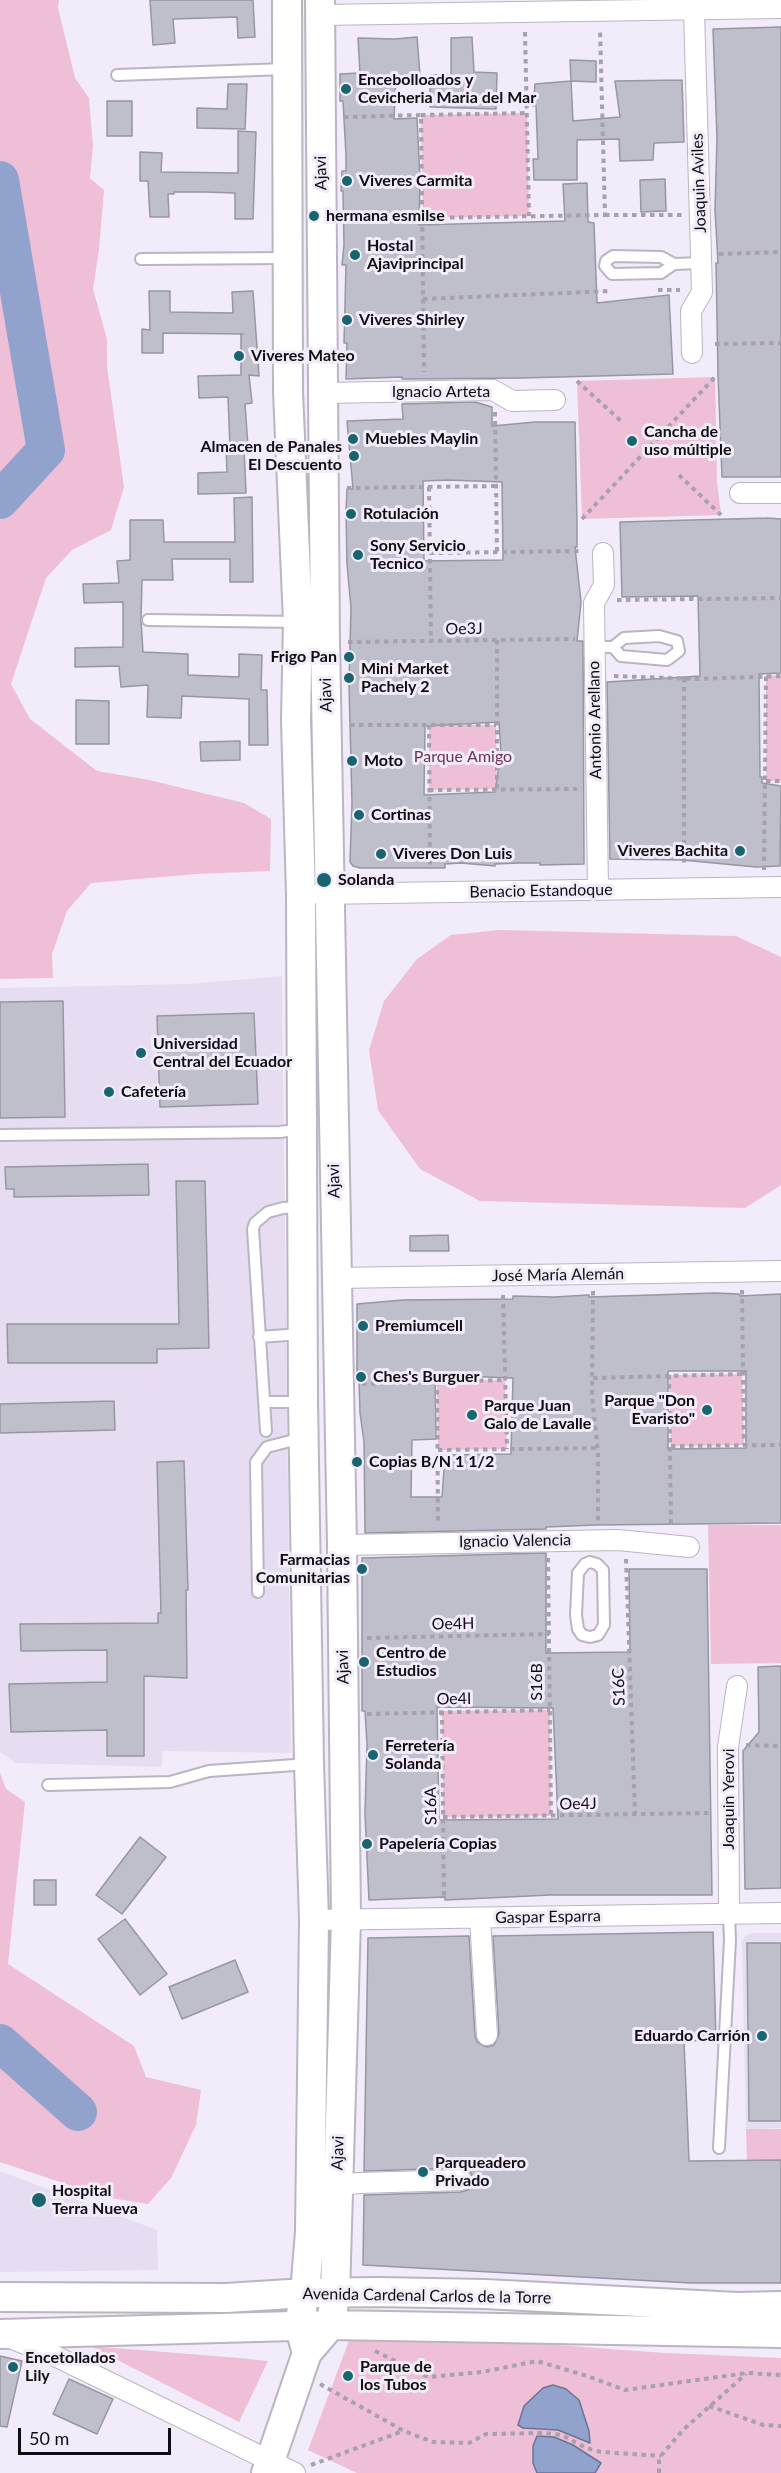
<!DOCTYPE html>
<html>
<head>
<meta charset="utf-8">
<style>
  body { margin:0 }
  #map { position:relative; width:781px; height:2473px; overflow:hidden; background:#f2ebf9; font-family:Lato,sans-serif }
  canvas { display:block }
  .scale { position:absolute; left:18px; top:2428px; width:153px; height:27px; box-sizing:border-box; border:3px solid #0f0d11; border-top:0; padding-left:8px; font-size:18px; line-height:21px; white-space:nowrap; color:#0f0d11; -webkit-text-stroke:4px #f2ebf9; paint-order:stroke }
</style>
</head>
<body>
<div id="map">
<canvas width="781" height="2473"></canvas>
<div class="scale">50 m</div>
</div>
<script>
const g = document.querySelector('canvas').getContext('2d');
g.lineJoin = 'round';
function fillPath(path, color) {
  g.fillStyle = color;
  g.fill(path, 'evenodd');
}
function poly(rows) {
  const path = new Path2D();
  for (const r of rows) {
    path.moveTo(r[0], r[1]);
    for (let i = 2; i < r.length; i += 2) path.lineTo(r[i], r[i + 1]);
  }
  return path;
}
function stroke(path, color, width, dash) {
  g.strokeStyle = color;
  g.lineWidth = width;
  g.lineCap = dash ? 'butt' : 'round';
  g.setLineDash(dash || []);
  g.stroke(path);
}
function write(font, color, halo, rows, align = 'center') {
  g.font = font + ' Lato,sans-serif';
  g.lineWidth = 6;
  g.setLineDash([]);
  g.textBaseline = 'middle';
  g.strokeStyle = halo;
  g.fillStyle = color;
  for (const [text, x, y, turn = 0] of rows) {
    g.save();
    g.translate(x, y);
    g.rotate((+turn || 0) * Math.PI / 180);
    g.textAlign = isNaN(turn) ? turn : align;
    if (halo) g.strokeText(text, 0, 0);
    g.fillText(text, 0, 0);
    g.restore();
  }
}
const built = poly([
  [282,976,291,1753,162,1751,162,1767,16,1763,0,1752,0,988,188,984],
  [751,1933,781,1933,781,2128,746,2129,742,1943,744,1937],
  [0,2171,157,2230,158,2270,0,2272]
]);
const green = poly([
  [0,0,59,0,58,8,75,78,89,98,93,146,90,178,104,190,99,249,93,289,107,339,107,367,124,487,111,530,72,550,46,578,11,684,30,719,97,771,149,780,244,803,271,819,270,871,197,874,91,883,67,911,52,954,53,978,0,979],
  [527,113,529,216,423,218,421,115],
  [715,377,717,482,721,515,582,519,577,381],
  [766,675,781,676,781,781,766,781],
  [429,725,496,725,497,789,429,790],
  [500,930,736,936,781,957,781,1185,745,1208,480,1201,420,1169,378,1110,369,1050,384,1001,417,959,451,935],
  [742,1374,744,1445,671,1446,669,1375],
  [505,1380,507,1449,438,1450,437,1381],
  [708,1525,781,1525,781,1663,711,1664],
  [550,1710,551,1816,443,1817,442,1711],
  [0,1773,6,1789,25,1802,8,1964,134,2046,146,2077,201,2090,196,2125,171,2178,148,2204,105,2197,0,2162],
  [746,2129,781,2129,781,2160,747,2161],
  [353,2330,665,2353,781,2358,781,2473,357,2473,308,2450],
  [90,2346,239,2358,268,2361,239,2422]
]);
const water = poly([
  [553,2385,566,2389,579,2400,589,2431,590,2443,558,2430,523,2428,518,2425,524,2406,543,2388,553,2385],
  [537,2436,554,2437,573,2445,601,2463,595,2473,537,2473,533,2463,533,2446,537,2436]
]);
const river = poly([
  [0,180,46,450,0,500],
  [0,2043,78,2112]
]);
const building = poly([
  [150,0,253,0,255,37,238,38,237,17,173,19,175,43,153,45,150,0],
  [781,27,781,477,722,477,718,375,716,263,718,263,715,210,717,138,713,29,781,27],
  [417,37,420,75,396,75,394,119,417,118,420,178,419,225,565,221,563,184,587,183,588,222,594,223,597,303,669,295,673,374,521,378,402,379,402,377,346,379,347,343,344,343,346,265,342,265,344,245,343,191,341,191,342,171,346,171,346,155,343,101,340,101,340,74,360,73,358,38,395,39,417,37],
  [472,37,474,72,497,73,496,109,430,107,430,75,451,75,451,38,472,37],
  [570,60,596,61,596,82,571,81,570,60],
  [682,80,684,142,654,143,653,160,620,161,619,139,577,140,577,180,534,180,533,159,538,159,536,105,533,106,535,84,571,81,573,121,620,117,615,81,682,80],
  [228,84,247,84,245,129,197,128,197,108,227,109,228,84],
  [107,101,132,101,132,136,107,136,107,101],
  [238,131,256,132,253,219,235,219,235,193,206,192,174,192,174,194,168,194,169,217,150,217,148,181,140,181,140,152,162,153,161,172,238,173,238,131],
  [665,179,666,211,641,212,640,180,665,179],
  [149,291,170,291,170,312,233,313,232,292,253,291,259,376,249,375,252,403,245,404,248,447,230,448,228,397,199,398,198,376,241,375,241,334,243,334,163,333,163,353,142,353,142,329,150,330,149,291],
  [475,402,492,407,492,426,535,422,575,422,577,524,577,547,575,547,581,602,577,641,583,641,584,864,540,865,540,863,519,863,495,864,495,866,461,863,445,864,445,868,360,868,353,866,350,862,352,803,349,685,351,608,347,564,346,512,347,489,353,489,347,421,403,419,402,404,475,402],
  [448,480,502,482,503,560,424,561,423,481,448,480],
  [499,722,501,753,495,792,424,795,425,726,499,722],
  [226,448,244,448,246,493,198,494,198,473,227,472,226,448],
  [252,497,253,582,230,582,230,559,172,559,173,580,142,580,141,620,143,652,188,654,188,675,239,677,239,654,262,655,261,690,267,690,268,745,249,745,249,699,182,696,181,718,147,717,148,685,121,687,119,666,75,667,75,648,123,647,123,602,84,603,83,584,119,583,117,561,130,560,130,520,163,520,164,542,235,542,234,498,252,497],
  [767,518,781,519,781,673,759,674,760,777,762,777,762,783,781,786,780,866,756,867,682,860,610,859,607,682,700,676,698,596,622,597,620,522,767,518],
  [76,700,109,701,109,744,76,744,76,700],
  [240,741,240,760,201,761,200,742,240,741],
  [63,1001,65,1117,0,1118,0,1002,63,1001],
  [254,1013,258,1104,160,1107,157,1016,254,1013],
  [148,1164,149,1195,14,1197,14,1189,6,1189,5,1167,148,1164],
  [176,1181,205,1181,209,1348,157,1349,157,1363,8,1363,7,1324,179,1324,176,1181],
  [448,1235,449,1251,410,1251,410,1236,448,1235],
  [714,1293,739,1294,740,1296,781,1294,781,1523,596,1525,546,1527,546,1529,365,1533,364,1442,360,1413,359,1379,357,1379,357,1304,403,1300,513,1299,513,1296,554,1297,589,1295,589,1297,714,1293],
  [668,1371,746,1371,746,1448,668,1449,668,1371],
  [462,1376,513,1378,511,1454,445,1455,442,1497,411,1497,412,1440,436,1439,435,1377,462,1376],
  [114,1401,115,1430,0,1433,0,1404,114,1401],
  [184,1461,188,1590,186,1590,187,1678,144,1676,144,1756,107,1756,107,1730,11,1732,9,1684,107,1682,107,1650,21,1651,20,1624,158,1623,158,1613,161,1613,157,1462,184,1461],
  [546,1553,546,1653,630,1652,629,1569,707,1569,712,1895,551,1895,445,1900,445,1897,369,1900,365,1814,367,1744,365,1711,362,1711,362,1558,546,1553],
  [437,1707,553,1708,558,1819,439,1820,437,1707],
  [781,1666,781,1888,745,1889,743,1751,759,1732,758,1667,781,1666],
  [140,1837,166,1857,122,1914,96,1895,140,1837],
  [34,1880,56,1880,56,1905,34,1905,34,1880],
  [125,1919,167,1974,140,1995,98,1939,125,1919],
  [713,1932,716,2040,684,2041,689,2161,781,2160,781,2283,691,2283,363,2265,364,2195,461,2192,468,2190,473,2180,471,2173,461,2168,364,2171,368,1938,469,1936,475,2036,477,2042,487,2047,494,2045,499,2034,493,1936,713,1932],
  [747,1943,781,1943,781,2121,749,2121,747,1943],
  [235,1960,248,1992,182,2019,169,1987,235,1960],
  [0,2356,22,2361,7,2427,0,2426,0,2356],
  [69,2379,113,2399,97,2434,53,2414,69,2379]
]);
const path = poly([
  [525,32,529,216],
  [421,115,527,113],
  [344,117,421,115,424,372],
  [605,215,682,215],
  [423,218,605,215,600,29],
  [719,254,781,252],
  [658,290,680,290],
  [423,299,611,291],
  [715,344,781,343],
  [577,381,622,422],
  [495,412,497,552],
  [679,475,721,515],
  [429,487,431,641],
  [347,488,496,486],
  [582,519,715,377],
  [430,553,583,551],
  [617,600,781,598],
  [497,640,497,789],
  [348,642,575,639],
  [614,676,696,679,781,676],
  [684,678,684,863],
  [350,725,496,725],
  [429,725,430,868],
  [766,781,781,781],
  [429,790,577,789],
  [764,870,766,675],
  [742,1290,744,1445],
  [593,1291,592,1396,598,1452,598,1523],
  [503,1295,507,1449],
  [669,1375,671,1526],
  [593,1378,742,1374],
  [437,1381,438,1524],
  [362,1384,505,1380],
  [671,1446,781,1445],
  [438,1450,597,1448],
  [548,1558,551,1816],
  [626,1559,635,1814],
  [367,1638,549,1634],
  [442,1711,444,1899],
  [367,1714,550,1710],
  [746,1745,781,1746],
  [443,1817,709,1813],
  [375,2351,428,2377,482,2372,537,2361,587,2376,625,2390,747,2373,781,2375],
  [320,2384,404,2431,433,2442,469,2443,486,2434,544,2433,562,2435,586,2448,601,2452,661,2456],
  [709,2406,763,2425,781,2426],
  [311,2465,403,2431],
  [659,2473,659,2458,683,2430,746,2374]
]);
const lane = poly([
  [117,75,286,69],
  [141,259,287,258],
  [674,264,661,273,612,274,605,266,606,261,613,256,661,257,674,264,701,263],
  [148,620,298,622],
  [594,647,613,647,624,638,659,636,677,641,679,651,667,660,621,656,613,647],
  [0,1135,280,1132,302,1129],
  [259,1337,301,1334],
  [265,1402,301,1402],
  [266,1431,253,1229,255,1223,268,1212,283,1208,302,1207],
  [590,1562,597,1564,603,1570,604,1625,598,1635,590,1637,582,1635,578,1629,576,1615,578,1573,585,1564,590,1562],
  [258,1592,256,1462,267,1447,302,1438],
  [48,1785,170,1782,209,1771,309,1764],
  [719,2148,730,1940,729,1914]
]);
const street = poly([
  [321,15,781,8],
  [692,353,691,311,702,292,694,10],
  [323,393,493,390,512,401,555,400],
  [740,493,781,493],
  [598,890,594,603,604,585,603,553],
  [319,894,781,887],
  [336,1278,781,1271],
  [342,1545,618,1540,689,1547],
  [729,1914,728,1747,737,1686],
  [480,1918,487,2035],
  [314,1920,781,1913],
  [337,2185,360,2183,461,2180],
  [10,2338,53,2355,295,2473]
]);
const secondary = poly([
  [287,0,288,392,298,622,296,720,301,895,303,1401,309,1764,314,1920,310,2232,305,2293,299,2325,307,2353],
  [0,2297,226,2298,305,2293,378,2292,485,2294,737,2307,781,2306],
  [0,2334,331,2325,781,2333],
  [266,2473,307,2353,331,2325,335,2294,346,1920,342,1545,325,642,320,0]
]);
const markers = [
  [346,89,6,"#19656f"],
  [347,181,6,"#19656f"],
  [314,216,6,"#19656f"],
  [355,255,6,"#19656f"],
  [347,320,6,"#19656f"],
  [239,356,6,"#19656f"],
  [353,439,6,"#19656f"],
  [632,441,6,"#19656f"],
  [354,456,6,"#19656f"],
  [351,514,6,"#19656f"],
  [358,555,6,"#19656f"],
  [349,657,6,"#19656f"],
  [349,678,6,"#19656f"],
  [352,761,6,"#19656f"],
  [359,815,6,"#19656f"],
  [740,851,6,"#19656f"],
  [381,854,6,"#19656f"],
  [324,880,8,"#19656f"],
  [141,1053,6,"#19656f"],
  [109,1092,6,"#19656f"],
  [363,1326,6,"#19656f"],
  [361,1377,6,"#19656f"],
  [707,1410,6,"#19656f"],
  [472,1415,6,"#19656f"],
  [357,1462,6,"#19656f"],
  [362,1569,6,"#19656f"],
  [364,1662,6,"#19656f"],
  [373,1755,6,"#19656f"],
  [367,1844,6,"#19656f"],
  [762,2036,6,"#19656f"],
  [423,2172,6,"#19656f"],
  [39,2200,8,"#19656f"],
  [13,2367,6,"#19656f"],
  [348,2376,6,"#19656f"]
];
const poiNames = [
  ["Encebolloados y",358,80],
  ["Cevicheria Maria del Mar",358,98],
  ["Viveres Carmita",359,181],
  ["hermana esmilse",326,216],
  ["Hostal",367,246],
  ["Ajaviprincipal",367,264],
  ["Viveres Shirley",359,320],
  ["Viveres Mateo",251,356],
  ["Cancha de",644,432],
  ["uso múltiple",644,450],
  ["Muebles Maylin",365,439],
  ["Almacen de Panales",342,447,"right"],
  ["El Descuento",342,465,"right"],
  ["Rotulación",363,514],
  ["Sony Servicio",370,546],
  ["Tecnico",370,564],
  ["Frigo Pan",337,657,"right"],
  ["Mini Market",361,669],
  ["Pachely 2",361,687],
  ["Moto",364,761],
  ["Cortinas",371,815],
  ["Viveres Bachita",728,851,"right"],
  ["Viveres Don Luis",393,854],
  ["Solanda",338,880],
  ["Universidad",153,1044],
  ["Central del Ecuador",153,1062],
  ["Cafetería",121,1092],
  ["Premiumcell",375,1326],
  ["Ches's Burguer",373,1377],
  ["Parque \"Don",695,1401,"right"],
  ["Evaristo\"",695,1419,"right"],
  ["Parque Juan",484,1406],
  ["Galo de Lavalle",484,1424],
  ["Copias B/N 1 1/2",369,1462],
  ["Farmacias",350,1560,"right"],
  ["Comunitarias",350,1578,"right"],
  ["Centro de",376,1653],
  ["Estudios",376,1671],
  ["Ferretería",385,1746],
  ["Solanda",385,1764],
  ["Papelería Copias",379,1844],
  ["Eduardo Carrión",750,2036,"right"],
  ["Parqueadero",435,2163],
  ["Privado",435,2181],
  ["Hospital",52,2191],
  ["Terra Nueva",52,2209],
  ["Encetollados",25,2358],
  ["Lily",25,2376],
  ["Parque de",360,2367],
  ["los Tubos",360,2385]
];
const streetNames = [
  ["Ajavi",321,173,-91],
  ["Joaquin Aviles",699,183,-92],
  ["Ignacio Arteta",441,392],
  ["Oe3J",464,629,-1],
  ["Ajavi",326,695,-91],
  ["Antonio Arellano",595,720,-91],
  ["Benacio Estandoque",541,891,-1],
  ["Ajavi",334,1181,-91],
  ["José María Alemán",558,1275,-1],
  ["Ignacio Valencia",515,1541,-1],
  ["Oe4H",453,1624,-1],
  ["Ajavi",343,1667,-91],
  ["S16B",537,1682,-90],
  ["S16C",619,1687,-92],
  ["Oe4I",454,1699,-1],
  ["Joaquin Yerovi",729,1799,-90],
  ["Oe4J",578,1804,-1],
  ["S16A",431,1806,-91],
  ["Gaspar Esparra",548,1917,-1],
  ["Ajavi",338,2153,-88],
  ["Avenida Cardenal Carlos de la Torre",427,2296,1]
];
const parkNames = [
  ["Parque Amigo",463,757]
];
fillPath(built, '#e7ddf2');
fillPath(green, '#efbfd7');
fillPath(water, '#91a2cd');
stroke(water, '#6a7595', 1.5);
stroke(river, '#91a2cd', 38);
fillPath(building, '#bfbfcc');
stroke(building, '#9796a3', 1.5);
stroke(lane, '#bbb5c2', 14);
stroke(street, '#bbb5c2', 22);
stroke(secondary, '#bbb5c2', 32);
stroke(path, '#a6a1ab', 4, [4.5, 4.5]);
stroke(lane, '#fff', 10);
stroke(street, '#fff', 20);
stroke(secondary, '#fff', 28);
for (const [x, y, r, color] of markers) {
  const dot = new Path2D();
  dot.arc(x, y, r, 0, 2 * Math.PI);
  g.fillStyle = color;
  g.fill(dot);
  stroke(dot, '#f2ebf9', 2);
}
write('bold 16px', '#0f0d11', '#f2ebf9', poiNames, 'left');
write('16px', '#0f0d11', '#f2ebf9', streetNames);
write('16px', '#6e3255', '#f2ebf9', parkNames);
</script>
</body>
</html>
